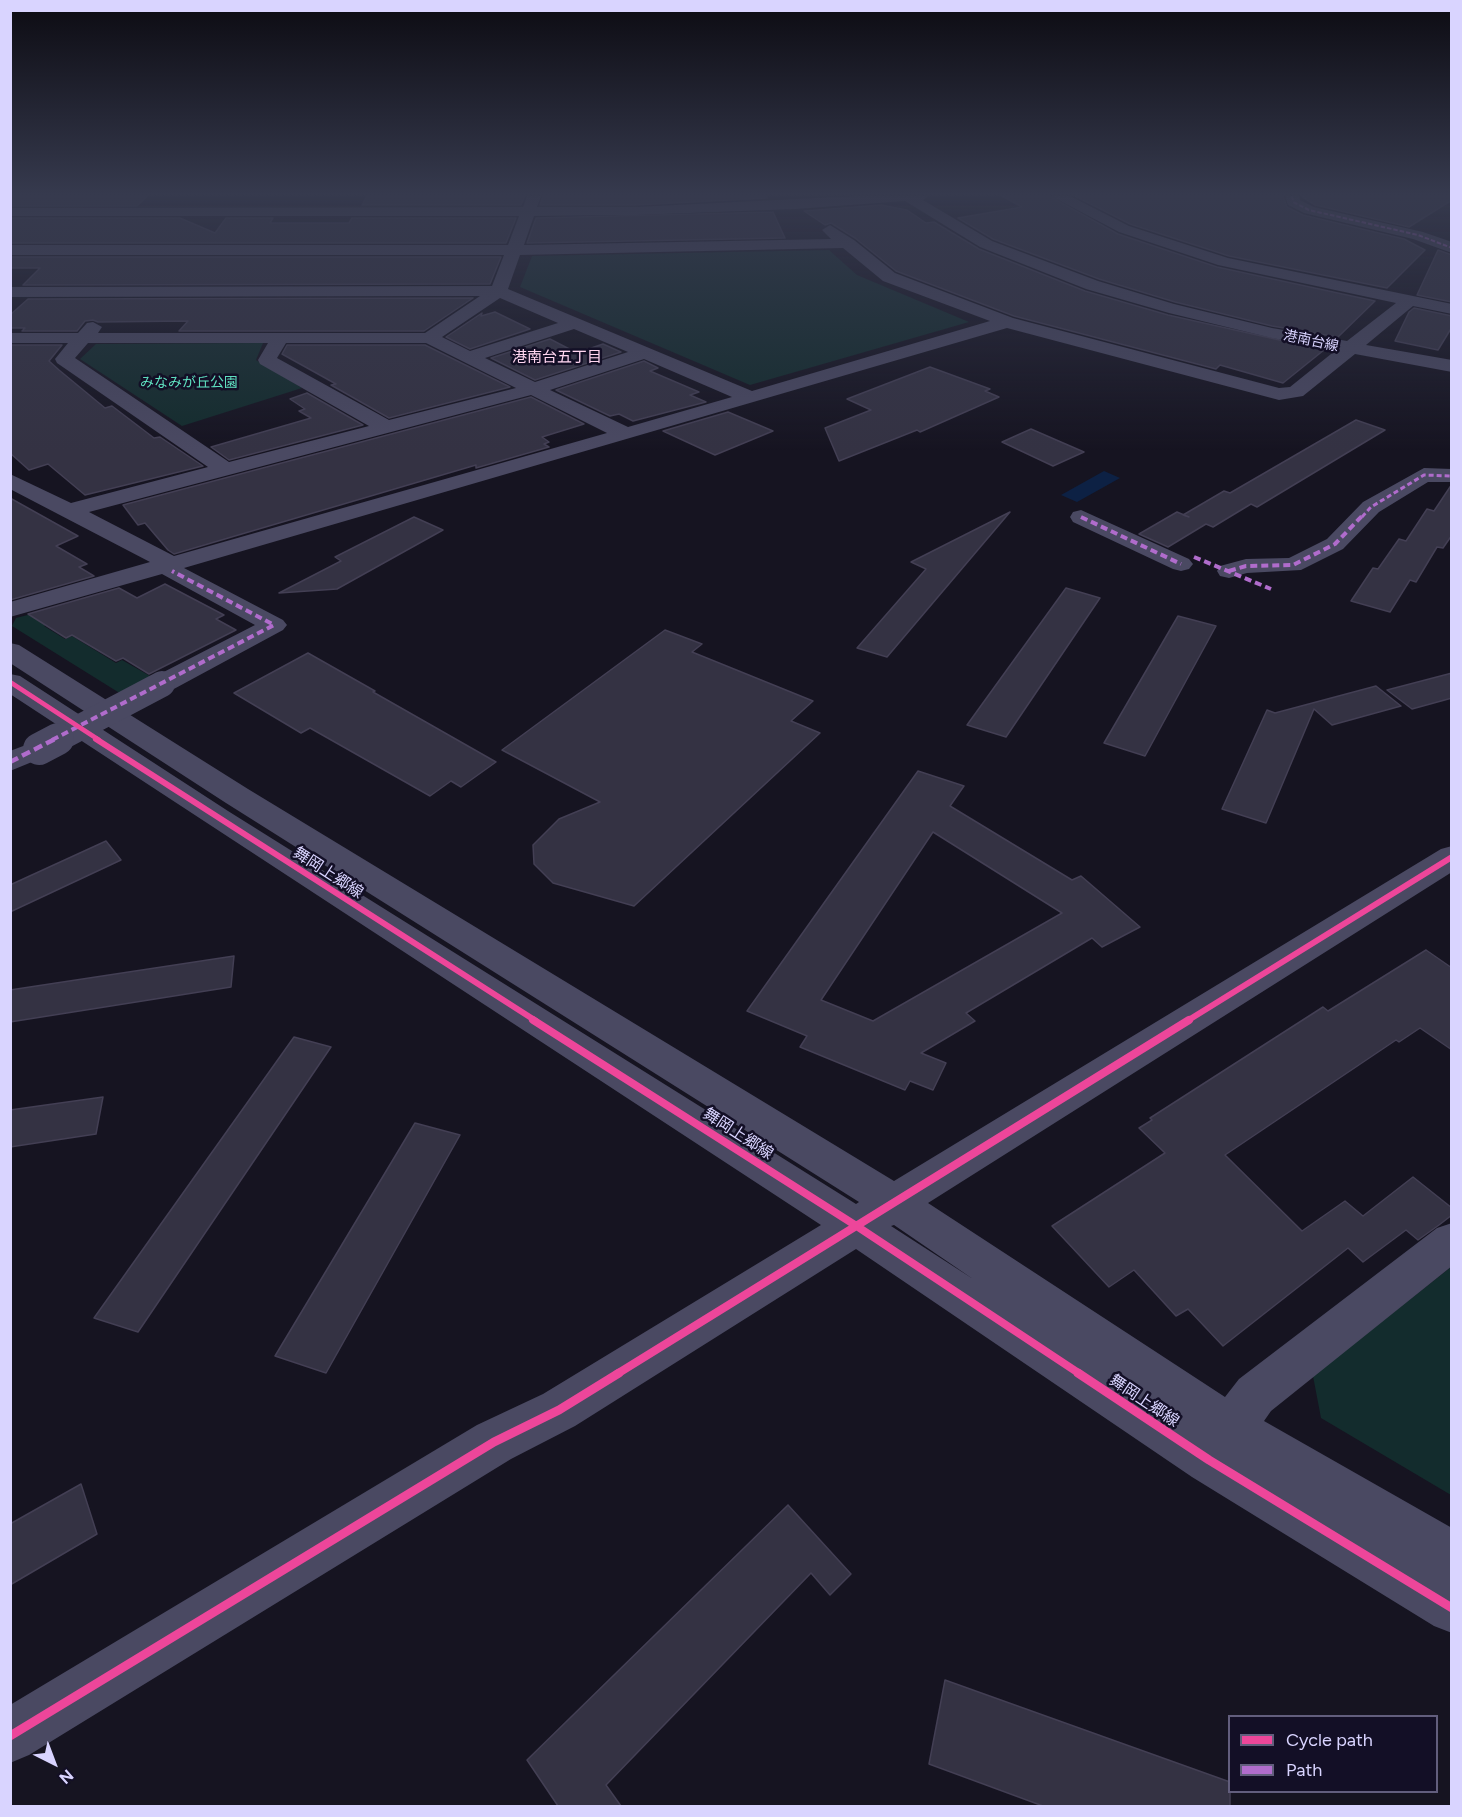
<!DOCTYPE html>
<html>
<head>
<meta charset="utf-8">
<style>
  body { margin:0 }
  #map { position:relative; width:1462px; height:1817px; overflow:hidden; background:#161421; font-family:Figtree,sans-serif }
  canvas { display:block }
  .frame { position:absolute; inset:0; border:12px solid #d9d4ff; pointer-events:none }
  .legend { position:absolute; left:1228px; top:1715px; width:210px; height:78px; box-sizing:border-box; background:#130f26; border:2px solid #625e7d; margin:0; padding:8px 10px; list-style:none; font-size:18px; color:#d9d4ff }
  .legend li { display:flex; align-items:center; gap:12px; height:30px }
  .legend b { width:30px; border:2px solid #625e7d }
  .north { position:absolute; left:24px; top:1733px; width:60px; height:60px; -webkit-text-stroke:4px #130f26; paint-order:stroke; rotate:138deg; font-size:16px; font-weight:700; line-height:24px; text-align:center; color:#d9d4ff }
  .north::after { content:''; display:block; margin:auto; width:21px; height:27px; background:#d9d4ff; clip-path:polygon(50% 0,100% 100%,50% 72%,0 100%) }
</style>
</head>
<body>
<div id="map">
<canvas width="1462" height="1817"></canvas>
<div class="frame"></div>
<ul class="legend">
<li><b style="height:8px;background:#ed469a"></b>Cycle path</li>
<li><b style="height:8px;background:#b06ccc"></b>Path</li>
</ul>
<div class="north">N</div>
</div>
<script>
const g = document.querySelector('canvas').getContext('2d');
g.lineJoin = 'round';
function fillPath(path, color) {
  g.fillStyle = color;
  g.fill(path, 'evenodd');
}
function poly(rows) {
  const path = new Path2D();
  for (const r of rows) {
    path.moveTo(r[0], r[1]);
    for (let i = 2; i < r.length; i += 2) path.lineTo(r[i], r[i + 1]);
  }
  return path;
}
function stroke(path, color, width, dash) {
  g.strokeStyle = color;
  g.lineWidth = width;
  g.lineCap = dash ? 'butt' : 'round';
  g.setLineDash(dash || []);
  g.stroke(path);
}
function write(font, color, halo, rows, align = 'center') {
  g.font = font + ' Figtree,"Noto Sans JP",sans-serif';
  g.lineWidth = 5;
  g.setLineDash([]);
  g.textBaseline = 'middle';
  g.strokeStyle = halo;
  g.fillStyle = color;
  for (const [text, x, y, turn = 0] of rows) {
    g.save();
    g.translate(x, y);
    g.rotate((+turn || 0) * Math.PI / 180);
    g.textAlign = isNaN(turn) ? turn : align;
    if (halo) g.strokeText(text, 0, 0);
    g.fillText(text, 0, 0);
    g.restore();
  }
}
const green = poly([
  [829,250,857,275,969,322,750,385,520,287,532,256],
  [263,343,256,360,302,388,182,426,80,359,96,344],
  [55,608,66,615,44,626,65,639,72,636,116,663,122,660,157,680,126,697,12,626,16,618],
  [1451,1267,1451,1495,1321,1418,1313,1376]
]);
const water = poly([
  [1104,471,1120,478,1077,502,1061,495]
]);
const building = poly([
  [10,196,147,196,137,206,10,206,10,196],
  [367,196,525,196,521,205,362,205,367,196],
  [543,196,766,196,767,198,636,205,540,205,543,196],
  [1002,196,1049,196,1118,234,1217,267,1375,301,1338,337,1272,326,1175,302,1099,279,993,239,958,218,1022,207,1002,196],
  [1075,196,1283,196,1287,207,1303,215,1404,239,1425,250,1387,288,1229,256,1130,224,1075,196],
  [1301,196,1452,196,1452,200,1409,227,1315,205,1301,196],
  [881,205,907,210,926,223,934,222,979,249,1085,291,1168,315,1324,350,1283,383,1220,365,1216,369,1014,316,896,271,855,238,831,223,825,225,804,211,881,205],
  [773,212,785,238,527,243,536,218,773,212],
  [10,218,180,218,215,233,226,218,273,218,270,223,349,223,352,218,516,218,506,243,10,243,10,218],
  [1438,250,1452,255,1452,302,1417,295,1438,250],
  [10,257,501,257,490,284,23,285,40,268,10,268,10,257],
  [473,298,424,331,179,331,188,321,98,322,93,320,85,321,77,331,22,331,25,328,10,328,10,315,28,299,473,298],
  [1414,308,1452,316,1452,327,1438,350,1395,341,1409,312,1414,308],
  [495,312,530,329,470,349,446,337,482,313,481,316,495,312],
  [550,339,577,353,603,344,621,352,535,380,491,358,550,339],
  [10,345,62,345,49,361,59,370,105,408,112,406,154,438,160,437,203,466,85,495,48,464,29,470,10,453,10,345],
  [287,345,425,345,510,387,389,418,331,385,336,384,282,354,287,345],
  [644,361,658,368,650,371,699,392,690,395,706,402,633,421,619,414,610,416,556,390,644,361],
  [930,367,990,389,985,391,999,397,920,432,917,430,839,461,825,428,871,410,847,399,930,367],
  [307,393,363,425,229,460,211,447,311,418,299,411,305,409,290,399,307,393],
  [531,397,584,424,542,437,549,442,544,444,549,447,476,468,476,465,174,554,168,550,145,523,138,525,123,505,531,397],
  [728,412,773,431,715,455,663,431,728,412],
  [1356,420,1385,430,1257,507,1251,504,1213,527,1206,524,1168,547,1139,534,1177,512,1189,517,1183,515,1224,491,1230,493,1356,420],
  [1031,429,1084,452,1053,466,1002,442,1031,429],
  [1452,484,1452,535,1443,548,1437,547,1416,582,1410,580,1390,612,1351,601,1373,568,1378,569,1399,539,1406,541,1427,509,1434,511,1452,484],
  [10,498,78,536,56,546,87,564,79,567,94,576,10,600,10,498],
  [1010,512,887,657,857,648,926,569,911,562,1010,512],
  [414,517,443,530,337,589,279,593,341,561,335,557,414,517],
  [165,584,224,615,216,619,236,630,149,674,123,658,116,661,72,635,66,638,28,614,119,588,137,598,165,584],
  [1066,588,1100,598,1006,737,967,725,1066,588],
  [1178,616,1216,626,1145,756,1104,743,1178,616],
  [665,630,702,644,692,652,813,701,791,721,820,733,634,906,553,883,534,864,533,845,559,819,600,802,502,750,665,630],
  [308,653,375,691,373,692,496,762,461,787,451,781,430,796,310,728,301,733,234,693,308,653],
  [1452,673,1452,698,1412,709,1387,690,1452,673],
  [1376,686,1401,706,1332,725,1314,709,1266,823,1222,809,1267,710,1275,713,1376,686],
  [918,771,964,786,950,806,1072,880,1081,876,1140,927,1102,947,1092,938,966,1013,975,1021,921,1053,946,1063,933,1090,910,1081,905,1090,800,1047,807,1036,747,1011,918,771],
  [933,832,1062,913,873,1021,821,1000,933,832],
  [106,841,121,860,10,912,10,885,106,841],
  [1426,950,1452,968,1452,1050,1420,1028,1399,1042,1396,1040,1225,1155,1302,1231,1345,1201,1363,1216,1413,1177,1452,1208,1452,1215,1439,1225,1418,1240,1406,1230,1363,1262,1348,1248,1223,1346,1188,1309,1176,1316,1134,1270,1109,1287,1052,1226,1165,1153,1139,1128,1152,1120,1150,1118,1323,1007,1328,1011,1426,950],
  [234,956,231,987,10,1022,10,990,234,956],
  [294,1037,331,1047,138,1332,94,1318,294,1037],
  [103,1097,96,1134,10,1147,10,1110,103,1097],
  [415,1123,460,1135,326,1373,275,1356,415,1123],
  [81,1484,97,1534,10,1585,10,1524,81,1484],
  [788,1505,851,1574,830,1595,811,1573,606,1785,621,1806,558,1806,527,1760,788,1505],
  [945,1680,1230,1782,1230,1806,1043,1806,929,1764,945,1680]
]);
const minor = poly([
  [527,196,541,196,537,207,636,207,857,196,928,196,923,200,992,241,1098,281,1174,304,1272,328,1347,341,1396,303,1218,265,1119,232,1051,196,1070,196,1129,226,1228,258,1452,304,1452,314,1413,306,1366,345,1452,360,1452,372,1355,354,1303,396,1279,400,1007,328,184,568,283,620,287,625,283,630,172,690,162,692,152,690,148,684,152,678,255,625,162,574,10,617,10,602,150,562,10,489,10,474,71,503,208,467,57,363,55,359,68,343,10,343,10,333,78,333,87,323,93,322,102,327,98,333,425,333,480,296,10,297,10,287,492,286,504,255,10,255,10,245,508,245,519,216,10,216,10,208,523,207,527,196],
  [905,201,980,247,1086,289,1169,313,1272,338,1336,350,1290,387,1279,388,1013,318,895,273,854,240,830,225,822,230,831,239,524,245,534,216,636,215,796,209,905,201],
  [843,248,883,281,990,321,752,391,508,289,520,255,843,248],
  [500,298,558,323,470,351,442,337,500,298],
  [574,329,628,352,535,382,485,358,574,329],
  [88,343,268,343,258,360,260,364,369,426,229,462,75,358,88,343],
  [286,343,426,343,516,388,389,420,277,358,286,343],
  [644,359,732,397,628,427,550,390,644,359],
  [531,395,607,433,174,556,89,512,531,395],
  [1285,196,1299,196,1300,200,1314,207,1423,232,1452,242,1452,253,1413,239,1304,213,1288,205,1285,196],
  [1424,468,1452,469,1452,482,1428,482,1379,512,1343,549,1301,570,1247,573,1229,578,1220,576,1217,571,1220,566,1246,559,1289,558,1327,539,1363,502,1424,468],
  [1081,510,1189,559,1193,564,1189,569,1181,571,1173,569,1073,522,1070,517,1073,512,1081,510],
  [10,643,19,645,248,789,894,1181,1441,849,1452,846,1452,872,928,1203,1225,1397,1239,1379,1437,1228,1452,1223,1452,1266,1271,1411,1264,1421,1452,1528,1452,1633,1434,1626,1192,1477,856,1249,575,1426,511,1459,29,1755,10,1763,10,1705,477,1425,543,1394,821,1225,10,694,10,674,20,676,228,811,856,1204,859,1202,226,803,10,663,10,643],
  [894,1225,973,1279,891,1226,894,1225],
  [39,740,49,743,53,749,49,755,10,771,10,751,39,740]
]);
const minorBridgeFar1 = poly([
  [56,740,162,684]
]);
const minorBridge = poly([
  [39,749,58,739]
]);
const quietFar3 = poly([
  [1292,196,1293,202,1309,210,1418,235,1452,248]
]);
const quietFar2 = poly([
  [1362,517,1371,507,1424,475,1452,476]
]);
const quietFar1 = poly([
  [1081,517,1181,564],
  [1194,557,1271,589],
  [1229,571,1246,566,1293,565,1335,544,1363,515],
  [52,740,274,625,172,571]
]);
const quiet = poly([
  [10,762,55,739]
]);
const cyclewayFar3 = poly([
  [10,682,99,740]
]);
const cyclewayFar2 = poly([
  [96,739,536,1021],
  [1187,1021,1452,857]
]);
const cyclewayFar1 = poly([
  [533,1020,855,1225,1080,1374],
  [617,1374,1189,1020]
]);
const cycleway = poly([
  [1078,1373,1209,1460,1452,1608],
  [10,1736,494,1442,559,1410,619,1373]
]);
const farStreetnames = [
  ["港南台線",1311,341,12]
];
const farParknames = [
  ["みなみが丘公園",189,383]
];
const farNeighbourhoodnames = [
  ["港南台五丁目",557,358]
];
const streetNames = [
  ["舞岡上郷線",328,873,33],
  ["舞岡上郷線",738,1134,33],
  ["舞岡上郷線",1144,1401,34]
];
fillPath(green, '#132c2d');
fillPath(water, '#0d2144');
fillPath(building, '#343243');
stroke(building, '#433f54', 1.5);
fillPath(minor, '#4a4962');
stroke(minorBridgeFar1, '#4a4962', 26);
stroke(minorBridge, '#4a4962', 32);
stroke(quietFar3, '#b06ccc', 2, [4.5, 2]);
stroke(quietFar2, '#b06ccc', 3, [5, 3]);
stroke(quietFar1, '#b06ccc', 4, [7, 4]);
stroke(quiet, '#b06ccc', 4.5, [9, 4.5]);
stroke(cyclewayFar3, '#ed469a', 4.5);
stroke(cyclewayFar2, '#ed469a', 6);
stroke(cyclewayFar1, '#ed469a', 8);
stroke(cycleway, '#ed469a', 9);
const sky = g.createLinearGradient(0, 0, 0, 451);
sky.addColorStop(0, '#0c0b12');
sky.addColorStop(0.43, '#363a4e');
sky.addColorStop(1, '#363a4e00');
g.fillStyle = sky;
g.fillRect(0, 0, 1462, 451);
write('14px', '#d9d4ff', '#130f26', farStreetnames);
write('14px', '#5fe0c0', '#130f26', farParknames);
write('15px', '#ffd6f0', '#130f26', farNeighbourhoodnames);
write('16px', '#d9d4ff', '#130f26', streetNames);
</script>
</body>
</html>
